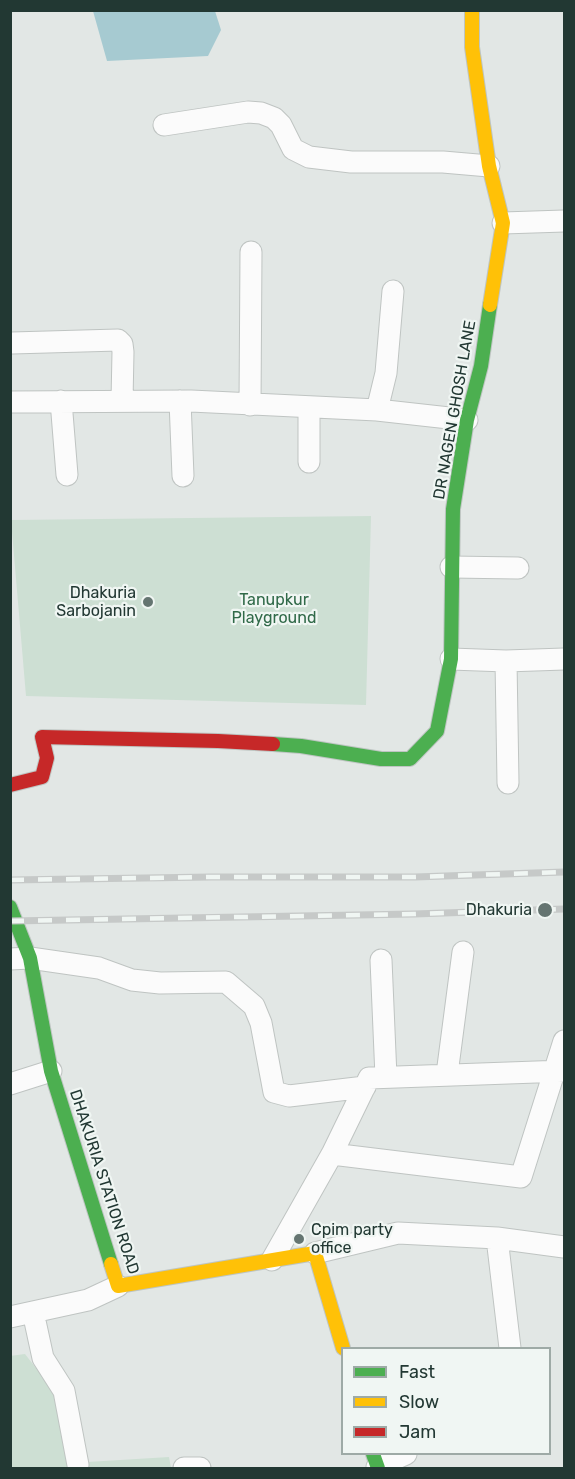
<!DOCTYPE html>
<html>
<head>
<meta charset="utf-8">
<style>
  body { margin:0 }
  #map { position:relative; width:575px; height:1479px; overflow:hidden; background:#e2e7e5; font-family:Rubik,sans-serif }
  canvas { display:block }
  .frame { position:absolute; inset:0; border:12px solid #223833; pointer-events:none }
  .legend { position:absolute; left:341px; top:1347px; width:210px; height:108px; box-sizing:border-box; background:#f0f6f3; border:2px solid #9eaaa6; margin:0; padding:8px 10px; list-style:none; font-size:18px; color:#223833 }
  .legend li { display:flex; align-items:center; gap:12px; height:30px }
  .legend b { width:30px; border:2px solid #9eaaa6 }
</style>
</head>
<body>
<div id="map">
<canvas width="575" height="1479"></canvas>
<div class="frame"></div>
<ul class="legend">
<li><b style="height:8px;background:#4caf50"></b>Fast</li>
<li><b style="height:8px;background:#ffc107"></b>Slow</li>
<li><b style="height:8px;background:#c62828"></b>Jam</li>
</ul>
</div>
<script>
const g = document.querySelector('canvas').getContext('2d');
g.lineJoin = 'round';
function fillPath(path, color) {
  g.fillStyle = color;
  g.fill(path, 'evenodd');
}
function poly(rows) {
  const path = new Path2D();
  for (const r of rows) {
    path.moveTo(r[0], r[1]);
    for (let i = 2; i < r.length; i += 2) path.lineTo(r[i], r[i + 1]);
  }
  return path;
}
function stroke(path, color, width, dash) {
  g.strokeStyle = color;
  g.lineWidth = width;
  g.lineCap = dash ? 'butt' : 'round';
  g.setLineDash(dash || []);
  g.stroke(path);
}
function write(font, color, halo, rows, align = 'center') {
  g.font = font + ' Rubik,sans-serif';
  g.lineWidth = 4.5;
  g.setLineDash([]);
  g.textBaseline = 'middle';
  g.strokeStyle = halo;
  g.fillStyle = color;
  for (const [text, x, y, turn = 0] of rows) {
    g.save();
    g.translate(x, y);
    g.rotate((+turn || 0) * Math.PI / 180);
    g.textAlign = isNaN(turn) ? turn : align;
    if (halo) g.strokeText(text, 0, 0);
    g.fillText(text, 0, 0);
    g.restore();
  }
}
const green = poly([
  [371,516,366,705,26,696,11,520],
  [25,1354,56,1394,71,1463,169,1457,171,1468,11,1468,10,1356]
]);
const water = poly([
  [93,11,215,11,221,30,208,56,107,61]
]);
const street = poly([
  [164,125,248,112,261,113,274,118,281,125,293,149,309,157,351,162,443,162,489,166],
  [503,223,564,221],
  [12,343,118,340,122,344,123,352,122,401],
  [61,401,67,475],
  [180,401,183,476],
  [10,402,191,401,377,410,467,420],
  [250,405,251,252],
  [377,410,386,373,393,291],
  [309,462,309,408],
  [451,567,518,568],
  [451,659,506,661,564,659],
  [506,661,508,783],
  [10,959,30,958,99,968,132,980,160,983,226,982,254,1006,261,1023,274,1092,289,1096,365,1087],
  [381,960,386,1077],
  [447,1074,463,952],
  [10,1084,51,1071],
  [332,1154,521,1177,564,1041],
  [497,1238,510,1348],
  [315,1253,398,1233,497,1238,564,1247],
  [272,1260,332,1154,369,1078,564,1071],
  [33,1312,43,1358,64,1391,78,1465],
  [10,1317,88,1300,118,1286],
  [377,1467,406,1454],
  [184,1468,200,1468]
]);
const fast = poly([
  [273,744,301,746,381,759,410,759,437,731,451,659,453,509,467,420,481,366,490,305],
  [10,907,30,958,51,1071,111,1264],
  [373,1454,378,1468]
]);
const slow = poly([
  [472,10,472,47,489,166,503,223,490,305],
  [111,1264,118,1286,315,1253,343,1348]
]);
const jam = poly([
  [10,785,42,777,47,758,42,737,218,741,273,744]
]);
const rail = poly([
  [10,880,211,877,415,877,564,872],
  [10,921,414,914,564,909]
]);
const markers = [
  [148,602,6,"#657571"],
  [545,910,8,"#657571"],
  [299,1239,6,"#657571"]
];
const streetNames = [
  ["DR NAGEN GHOSH LANE",455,410,-80],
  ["DHAKURIA STATION ROAD",104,1182,72]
];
const poiNames = [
  ["Dhakuria",136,593],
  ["Sarbojanin",136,611],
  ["Dhakuria",532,910],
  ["Cpim party",311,1230,"left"],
  ["office",311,1248,"left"]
];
const parkNames = [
  ["Tanupkur",274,600],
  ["Playground",274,618]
];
fillPath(green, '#cddfd3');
fillPath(water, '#a6cad1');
stroke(street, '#bfc4c2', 23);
stroke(fast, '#bec5c2', 16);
stroke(slow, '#bec5c2', 16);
stroke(jam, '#bec5c2', 16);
stroke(street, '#fbfbfb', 21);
stroke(fast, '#4caf50', 14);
stroke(slow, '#ffc107', 14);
stroke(jam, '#c62828', 14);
stroke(rail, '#c6c9c8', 7);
stroke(rail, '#f0f6f3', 4.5, [14]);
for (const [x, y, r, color] of markers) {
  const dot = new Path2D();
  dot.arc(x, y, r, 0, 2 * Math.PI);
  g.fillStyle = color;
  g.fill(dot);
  stroke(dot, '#f0f6f3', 2);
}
write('16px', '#223833', '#f0f6f3', streetNames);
write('16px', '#223833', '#f0f6f3', poiNames, 'right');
write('16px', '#316a49', '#f0f6f3', parkNames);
</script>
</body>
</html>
